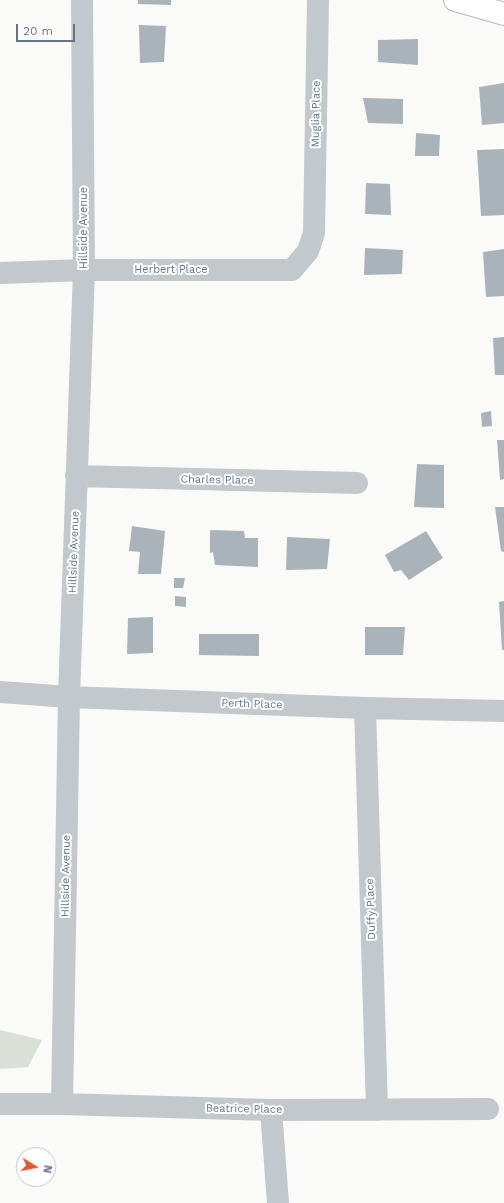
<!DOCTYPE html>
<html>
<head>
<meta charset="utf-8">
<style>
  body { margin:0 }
  #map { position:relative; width:504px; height:1203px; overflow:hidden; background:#fafaf8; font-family:"Work Sans",sans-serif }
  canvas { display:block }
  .north { position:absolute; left:16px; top:1147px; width:40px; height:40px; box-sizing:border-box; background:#fff; border:1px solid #c1c8cd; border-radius:50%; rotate:100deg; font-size:11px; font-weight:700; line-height:16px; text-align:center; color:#657683 }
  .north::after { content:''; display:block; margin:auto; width:14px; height:18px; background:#e4572e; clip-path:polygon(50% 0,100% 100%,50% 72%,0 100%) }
  .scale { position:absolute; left:16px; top:24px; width:59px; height:18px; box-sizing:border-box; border:2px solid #657683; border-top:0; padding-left:5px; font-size:12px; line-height:14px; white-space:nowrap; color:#657683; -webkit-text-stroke:3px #fff; paint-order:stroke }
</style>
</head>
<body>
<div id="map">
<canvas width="504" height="1203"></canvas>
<div class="north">N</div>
<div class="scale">20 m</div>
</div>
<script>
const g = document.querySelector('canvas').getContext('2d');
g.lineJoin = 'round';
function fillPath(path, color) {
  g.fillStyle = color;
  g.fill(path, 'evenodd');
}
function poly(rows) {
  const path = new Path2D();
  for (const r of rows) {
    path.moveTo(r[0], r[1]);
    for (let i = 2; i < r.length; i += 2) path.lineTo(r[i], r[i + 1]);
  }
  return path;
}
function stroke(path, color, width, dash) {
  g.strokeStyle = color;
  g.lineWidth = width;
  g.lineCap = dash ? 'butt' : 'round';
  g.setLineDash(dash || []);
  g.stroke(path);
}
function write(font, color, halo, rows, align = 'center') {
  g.font = font + ' "Work Sans",sans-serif';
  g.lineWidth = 4;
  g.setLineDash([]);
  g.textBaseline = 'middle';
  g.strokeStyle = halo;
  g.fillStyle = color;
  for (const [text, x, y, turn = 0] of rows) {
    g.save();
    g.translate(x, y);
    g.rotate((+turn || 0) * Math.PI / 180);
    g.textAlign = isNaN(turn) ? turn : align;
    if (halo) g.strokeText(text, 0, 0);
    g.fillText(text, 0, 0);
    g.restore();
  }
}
const green = poly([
  [0,1030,42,1040,28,1067,0,1069]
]);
const building = poly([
  [138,0,171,0,171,5,138,4],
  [139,25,166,26,164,62,140,63],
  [418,39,418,65,378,62,378,40],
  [504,83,504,123,482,125,479,87],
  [363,98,403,99,403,124,368,123],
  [416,133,440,135,439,156,415,156],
  [504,149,504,215,481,216,477,150],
  [366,183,390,184,391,215,365,214],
  [365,248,403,250,402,274,364,275],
  [504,249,504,296,486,297,483,252],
  [504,337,504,375,495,375,493,338],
  [491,411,492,426,482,427,481,413],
  [497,440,504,440,504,479,500,480],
  [417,464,444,465,444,508,414,507],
  [495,507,504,507,504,552,501,551],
  [132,526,165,531,161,574,138,574,140,552,129,551],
  [210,530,244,531,245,538,258,538,258,567,215,565,213,552,210,553],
  [426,531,443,558,409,580,401,570,394,572,385,555],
  [287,537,330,539,327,569,286,570],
  [174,578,185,578,183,588,174,588],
  [175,596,186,597,186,607,175,606],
  [504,601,504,650,502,650,499,602],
  [153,617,153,653,127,654,128,618],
  [365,627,405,627,403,655,365,655],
  [199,634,259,634,259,656,199,655]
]);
const minor = poly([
  [0,273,84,270,292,270,308,251,314,233,318,0],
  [76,476,357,483],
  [0,692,69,697,365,708,504,711],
  [365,708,377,1110],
  [0,1104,62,1104,271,1110,488,1109],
  [62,1104,69,697,84,270,82,0],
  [271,1110,278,1203]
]);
const secondary = poly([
  [455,0,504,14]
]);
const streetNames = [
  ["Muglia Place",316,114,-89],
  ["Hillside Avenue",84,228,-90],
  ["Herbert Place",171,270],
  ["Charles Place",217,480,1],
  ["Hillside Avenue",74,552,-88],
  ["Perth Place",252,704,2],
  ["Hillside Avenue",66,876,-89],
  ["Duffy Place",371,909,-92],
  ["Beatrice Place",244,1109,1]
];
fillPath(green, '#dadfd7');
fillPath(building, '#aab3b9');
stroke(secondary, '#b3babf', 24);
stroke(minor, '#c3c8cc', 22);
stroke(secondary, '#fff', 22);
write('11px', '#657683', '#fff', streetNames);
</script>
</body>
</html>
